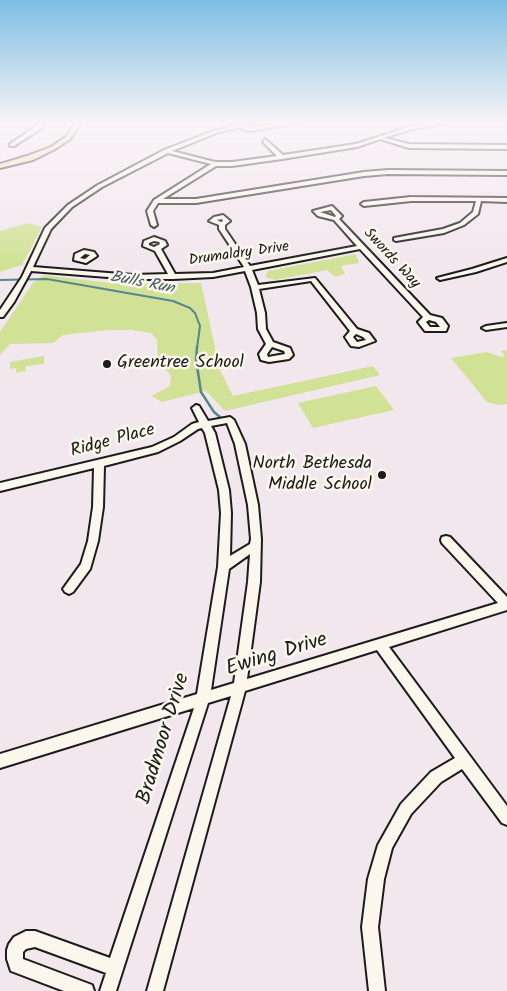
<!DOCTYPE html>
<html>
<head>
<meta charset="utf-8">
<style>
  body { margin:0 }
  canvas { display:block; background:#f2e7ed }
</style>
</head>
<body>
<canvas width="507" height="991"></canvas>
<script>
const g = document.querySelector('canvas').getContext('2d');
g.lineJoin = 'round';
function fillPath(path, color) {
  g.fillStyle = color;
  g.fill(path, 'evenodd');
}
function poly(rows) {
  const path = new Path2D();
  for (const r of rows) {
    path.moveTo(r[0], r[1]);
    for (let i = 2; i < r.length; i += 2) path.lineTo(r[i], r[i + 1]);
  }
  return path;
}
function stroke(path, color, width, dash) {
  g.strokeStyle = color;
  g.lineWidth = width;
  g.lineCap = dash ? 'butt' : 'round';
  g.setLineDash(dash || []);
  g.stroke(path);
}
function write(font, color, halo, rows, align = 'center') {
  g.font = font + ' Kalam,sans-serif';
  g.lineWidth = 5;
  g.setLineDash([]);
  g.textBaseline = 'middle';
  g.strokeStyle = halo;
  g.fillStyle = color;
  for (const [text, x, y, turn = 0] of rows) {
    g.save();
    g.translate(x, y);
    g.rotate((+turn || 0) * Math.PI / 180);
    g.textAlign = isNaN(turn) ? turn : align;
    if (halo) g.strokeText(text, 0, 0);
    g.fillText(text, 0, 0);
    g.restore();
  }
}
const green = poly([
  [28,223,42,227,22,265,0,272,0,231],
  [356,254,359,263,341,266,345,274,335,277,327,270,275,280,265,277,268,271],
  [43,275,118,284,201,283,220,370,233,396,373,366,380,375,225,411,206,391,162,402,151,396,170,386,171,375,158,362,157,340,151,333,132,330,108,330,63,335,53,343,10,344,0,355,0,332,33,283],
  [507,350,507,404,499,405,487,402,451,358,487,352,501,357,505,356,501,351],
  [44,356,44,364,26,366,26,371,16,373,16,368,10,369,10,362],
  [376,386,394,410,313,428,298,403]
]);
const streamFar1 = poly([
  [0,280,47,279,173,301,190,308,195,313,200,326,197,348]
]);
const stream = poly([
  [197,347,196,359,201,392,214,412,220,417]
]);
const minor = poly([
  [41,123,45,123,42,128,14,146,10,146,10,144,41,123],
  [251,123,260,123,219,132,172,151,215,162,232,162,277,156,263,142,265,139,283,155,356,144,409,127,436,123,447,123,412,129,384,138,409,144,507,145,507,149,409,148,380,139,357,147,282,159,232,166,216,166,163,199,196,199,364,172,388,170,507,171,507,175,388,174,364,176,196,203,158,203,153,211,157,225,154,227,151,225,147,211,154,200,211,164,168,153,102,187,72,207,51,229,33,267,133,275,168,274,155,251,143,246,144,241,154,237,165,241,167,245,161,249,175,274,213,273,244,267,219,229,219,225,209,221,214,217,223,215,230,221,225,225,225,229,250,266,357,246,334,220,318,216,313,211,332,206,342,216,339,219,430,315,442,318,448,326,446,331,425,331,418,322,423,317,360,249,252,270,258,285,315,278,357,329,369,333,375,341,359,347,351,346,345,337,350,331,311,281,259,289,265,313,266,329,273,342,290,348,293,355,289,359,269,362,261,360,259,354,266,344,258,329,257,313,251,287,245,271,213,277,173,279,133,279,31,271,14,302,3,317,0,317,0,310,22,277,45,228,68,205,98,185,164,150,216,130,251,123],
  [331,210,336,216,335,217,320,212,331,210],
  [222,219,223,221,221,222,217,220,222,219],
  [154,241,159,242,160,244,154,247,149,245,149,243,154,241],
  [429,320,436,322,440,327,430,327,426,322,429,320],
  [356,334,363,337,366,340,357,342,353,337,356,334],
  [272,347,284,351,285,354,268,357,267,354,272,347],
  [411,197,507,198,507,202,481,201,478,214,464,225,444,233,396,241,394,240,394,238,443,229,460,223,473,212,476,201,411,201,364,206,361,204,364,202,411,197],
  [84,250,94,252,97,256,86,263,74,260,75,254,84,250],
  [85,254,90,255,85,259,80,258,85,254],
  [507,258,507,262,476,272,440,280,437,278,472,269,507,258],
  [507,323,507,327,486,330,482,328,486,326,507,323],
  [196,405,199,406,208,421,230,417,234,420,245,444,258,505,261,539,260,582,247,679,498,603,442,543,441,540,442,537,446,536,450,537,507,597,507,610,389,647,507,806,507,825,502,823,462,769,441,782,411,814,392,848,384,879,378,927,385,991,369,991,362,927,368,879,378,845,401,804,431,772,455,758,377,650,245,691,163,991,147,991,231,696,208,703,116,991,100,991,106,973,35,947,26,949,23,952,23,959,92,985,94,991,64,991,11,971,7,959,7,950,9,944,14,937,26,931,35,931,110,958,194,708,0,768,0,754,197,694,218,567,221,513,219,490,205,433,202,428,198,429,180,441,158,452,104,466,103,507,98,541,90,569,73,592,69,594,65,592,63,589,81,564,88,541,93,507,94,468,0,491,0,483,152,447,174,437,192,424,199,422,192,408,196,405],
  [227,423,235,444,248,505,251,539,250,544,230,556,231,513,229,490,215,433,211,426,227,423],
  [250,554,248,582,234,683,211,690,229,569,250,554]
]);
const major = poly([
  [75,123,81,123,70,139,55,149,33,160,0,168,0,164,27,156,51,147,66,137,75,123],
  [225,123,235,123,249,127,282,123,300,123,249,131,225,123]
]);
const markers = [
  [107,364,5,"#1c1c1c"],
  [382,475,5,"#1c1c1c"]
];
const farStreetnames = [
  ["Drumaldry Drive",239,255,-8],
  ["Swords Way",391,259,47]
];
const farWaternames = [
  ["Bulls Run",142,284,11]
];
const poiNames = [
  ["Greentree School",117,364],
  ["North Bethesda",372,465,"right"],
  ["Middle School",372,486,"right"]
];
const streetNames = [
  ["Ridge Place",113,442,-15]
];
const nearStreetnames = [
  ["Ewing Drive",277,656,-17],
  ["Bradmoor Drive",165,739,-73]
];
fillPath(green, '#d1e296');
stroke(streamFar1, '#57868f', 2);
stroke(stream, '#57868f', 2.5);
stroke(minor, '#1c1c1c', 4);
stroke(major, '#1c1c1c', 4);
fillPath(minor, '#fbf7ec');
fillPath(major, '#f9deab');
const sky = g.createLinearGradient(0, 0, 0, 262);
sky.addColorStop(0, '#7dbee3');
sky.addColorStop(0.47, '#f9f4f7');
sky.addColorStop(1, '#f9f4f700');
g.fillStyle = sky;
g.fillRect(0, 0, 507, 262);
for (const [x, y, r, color] of markers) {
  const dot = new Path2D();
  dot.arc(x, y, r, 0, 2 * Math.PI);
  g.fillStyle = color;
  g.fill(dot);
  stroke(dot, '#fbf7ec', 2);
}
write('15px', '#1c1c1c', '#fbf7ec', farStreetnames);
write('italic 16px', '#3e5a5f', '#fbf7ec', farWaternames);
write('18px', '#1c1c1c', '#fbf7ec', poiNames, 'left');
write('18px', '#1c1c1c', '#fbf7ec', streetNames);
write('21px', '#1c1c1c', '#fbf7ec', nearStreetnames);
</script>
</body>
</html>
